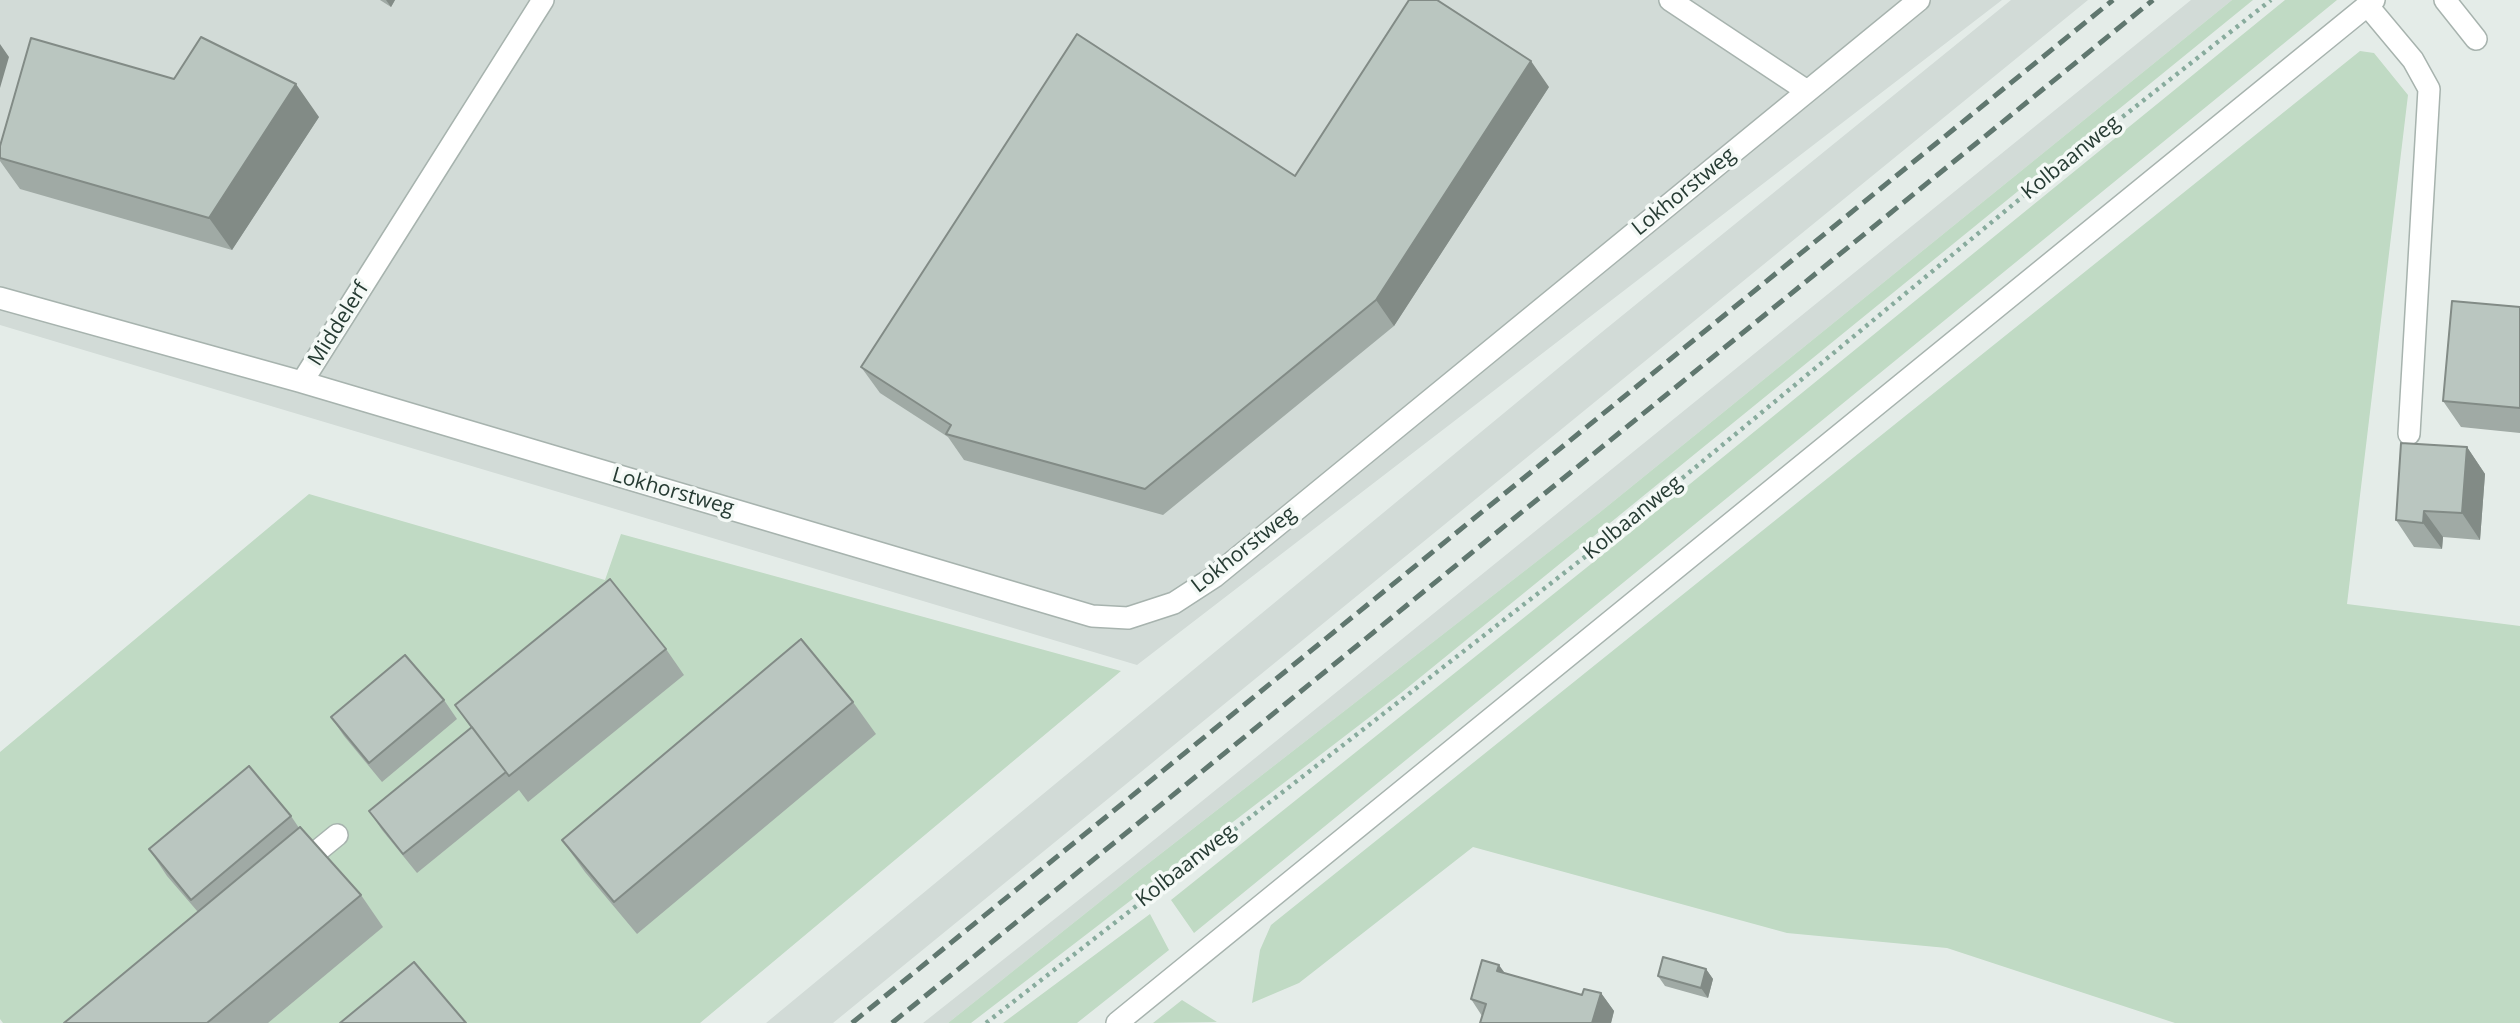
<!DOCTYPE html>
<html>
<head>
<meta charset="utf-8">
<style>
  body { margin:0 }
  canvas { display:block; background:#e4ece8 }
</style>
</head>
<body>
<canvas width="2520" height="1023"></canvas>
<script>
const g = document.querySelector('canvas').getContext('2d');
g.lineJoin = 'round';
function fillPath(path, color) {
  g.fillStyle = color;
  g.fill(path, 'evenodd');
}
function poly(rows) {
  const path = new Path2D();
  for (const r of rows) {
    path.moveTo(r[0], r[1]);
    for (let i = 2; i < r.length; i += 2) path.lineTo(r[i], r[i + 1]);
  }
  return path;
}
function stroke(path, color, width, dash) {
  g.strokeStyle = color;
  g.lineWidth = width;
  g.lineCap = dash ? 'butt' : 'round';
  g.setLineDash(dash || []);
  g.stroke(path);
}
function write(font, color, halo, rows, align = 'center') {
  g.font = font + ' "Open Sans",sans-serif';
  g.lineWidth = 7;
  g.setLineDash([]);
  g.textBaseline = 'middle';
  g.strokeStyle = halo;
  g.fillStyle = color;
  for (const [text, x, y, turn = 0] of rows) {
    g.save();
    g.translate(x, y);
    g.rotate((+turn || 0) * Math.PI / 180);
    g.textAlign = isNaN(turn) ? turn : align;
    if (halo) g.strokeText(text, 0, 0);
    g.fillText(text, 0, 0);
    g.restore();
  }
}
const built = poly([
  [0,0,2002,0,1137,665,0,325],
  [2011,0,2088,0,833,1023,766,1023,1602,332],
  [2191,0,2232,0,1599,513,1136,873,948,1023,923,1023,1128,861]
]);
const green = poly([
  [2232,0,2253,0,1401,693,971,1023,948,1023,1136,873,1599,513],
  [2285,0,2337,0,1194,933,1171,900,1626,536],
  [2360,51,2374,53,2408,95,2347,604,2520,626,2520,1023,2175,1023,1947,948,1787,933,1473,847,1299,983,1252,1003,1260,950,1271,925],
  [309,494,605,580,621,534,1121,671,700,1023,3,1023,0,1019,0,752],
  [1150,914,1169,950,1077,1023,1003,1023],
  [1182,1000,1217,1022,1218,1022,1153,1023]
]);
const path = poly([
  [986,1023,1622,528,2050,174,2271,0]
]);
const minor = poly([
  [1670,0,1807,91],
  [2445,0,2476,39],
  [2367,5,2413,60,2429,89,2409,434],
  [0,298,302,382,543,0],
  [302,382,1092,616,1128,618,1174,603,1214,577,1919,0],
  [299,866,337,835],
  [1117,1023,2374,0]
]);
const rail = poly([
  [852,1023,2113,0],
  [892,1023,2153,0]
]);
const wall = poly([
  [380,0,395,0,391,7],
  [174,79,319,117,232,250,20,189,0,161,0,146],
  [1549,87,1394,326,1163,515,964,460,948,437,880,393,861,367,1295,176],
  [2520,307,2520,433,2461,427,2443,401],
  [2467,447,2485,474,2480,540,2443,537,2442,549,2414,547,2396,520],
  [666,649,684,675,528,802,519,790,417,873,382,830,369,811,471,728,455,705],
  [444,700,457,719,382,782,344,736,331,717],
  [853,702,876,734,637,934,585,872,562,840],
  [291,816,299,828,361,895,383,927,268,1023,64,1023,198,912,167,876,149,849],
  [1706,969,1713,979,1708,998,1665,986,1658,976],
  [1504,973,1582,995,1601,993,1614,1011,1611,1023,1480,1023,1482,1016,1471,999]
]);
const shadedWall = poly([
  [386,0,395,0,391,7],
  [0,44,9,57,0,88],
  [1531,61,1549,87,1394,326,1376,300],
  [296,84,319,117,232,250,209,218],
  [2467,447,2485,474,2480,540,2462,513],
  [2424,511,2443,537,2442,549,2423,523],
  [1499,965,1512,983,1497,971],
  [1706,969,1713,979,1708,998,1701,988],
  [1601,993,1614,1011,1611,1023,1592,1023]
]);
const building = poly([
  [1409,0,1437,0,1531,61,1376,300,1145,489,946,434,951,425,861,367,1077,34,1295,176,1409,0],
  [201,37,296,84,209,218,0,158,0,146,31,38,174,79,201,37],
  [2452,301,2520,307,2520,408,2443,401,2452,301],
  [2401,443,2467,447,2462,513,2424,511,2423,523,2396,520,2401,443],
  [610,579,666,649,509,776,455,705,610,579],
  [801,639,853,702,614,902,562,840,801,639],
  [405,655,444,700,369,763,331,717,405,655],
  [472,727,506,772,403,854,369,811,472,727],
  [249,766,291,816,191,900,149,849,249,766],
  [300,827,361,895,207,1023,64,1023,300,827],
  [1663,957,1706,969,1701,988,1658,976,1663,957],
  [1482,960,1499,965,1497,971,1582,995,1584,989,1601,993,1592,1023,1480,1023,1486,1004,1471,999,1482,960],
  [414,962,466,1023,340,1023,414,962]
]);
const streetNames = [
  ["Kolbaanweg",2071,158,-39],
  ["Lokhorstweg",1684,192,-39],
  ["Middelerf",339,324,-58],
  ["Lokhorstweg",673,492,16],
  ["Kolbaanweg",1633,518,-39],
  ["Lokhorstweg",1244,550,-38],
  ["Kolbaanweg",1186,866,-38]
];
fillPath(built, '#d2dbd7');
fillPath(green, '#c0dac4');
stroke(minor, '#a7b3ae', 24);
stroke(path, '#88ab9d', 4.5, [3.5, 5]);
stroke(minor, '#fff', 21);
stroke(rail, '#60776f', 5, [14, 7]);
fillPath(wall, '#a0aaa5');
fillPath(shadedWall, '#828b86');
fillPath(building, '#bac6c0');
stroke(building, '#828b86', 2);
write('21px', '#263b33', '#f4f9f6', streetNames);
</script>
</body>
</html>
